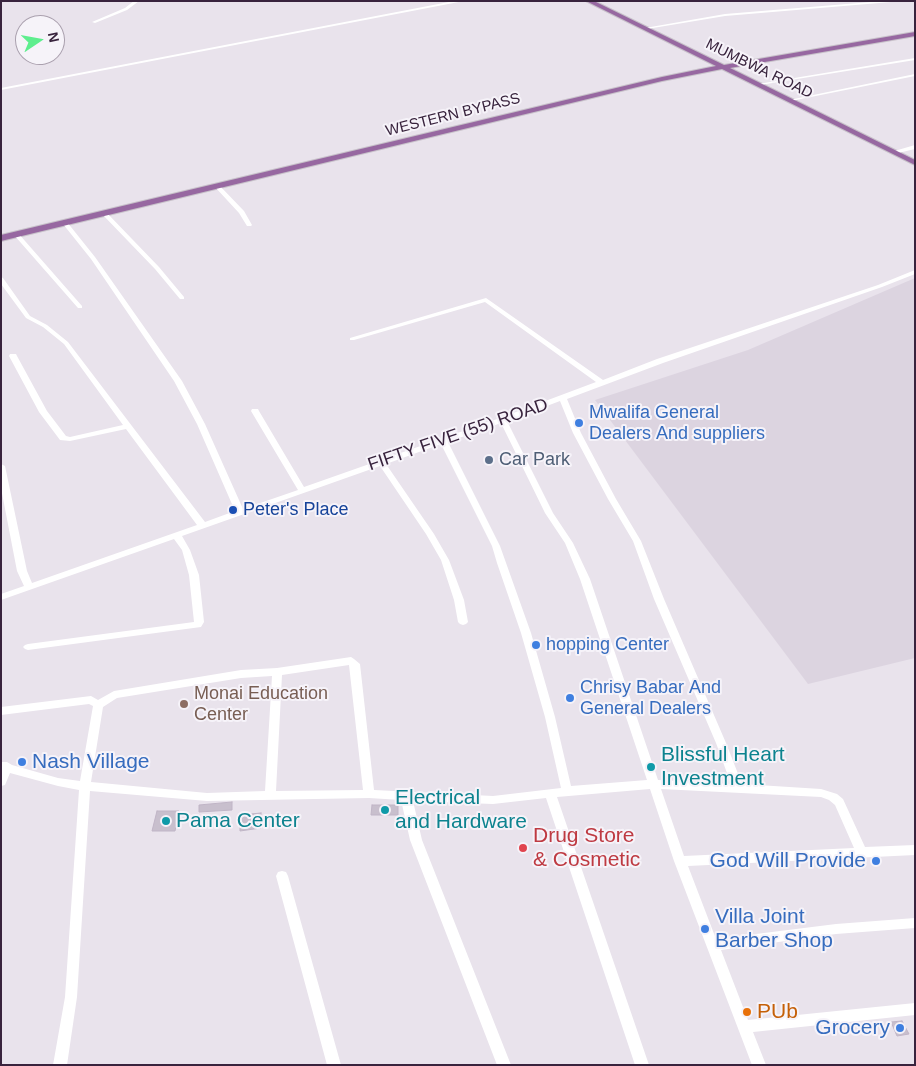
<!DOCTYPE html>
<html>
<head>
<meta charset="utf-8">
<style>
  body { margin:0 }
  #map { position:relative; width:916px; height:1066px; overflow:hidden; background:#e9e3ec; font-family:Arial,sans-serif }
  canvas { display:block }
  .frame { position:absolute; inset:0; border:2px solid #38233d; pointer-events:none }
  .north { position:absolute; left:15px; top:15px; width:50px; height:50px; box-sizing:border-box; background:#f6f3f9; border:1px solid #aaa0ae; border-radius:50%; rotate:78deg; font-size:14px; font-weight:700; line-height:20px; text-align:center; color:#38233d }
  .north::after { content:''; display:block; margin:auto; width:18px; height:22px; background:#5eee8e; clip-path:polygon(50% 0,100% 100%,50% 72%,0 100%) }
</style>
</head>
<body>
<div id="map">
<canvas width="916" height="1066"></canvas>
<div class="frame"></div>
<div class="north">N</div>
</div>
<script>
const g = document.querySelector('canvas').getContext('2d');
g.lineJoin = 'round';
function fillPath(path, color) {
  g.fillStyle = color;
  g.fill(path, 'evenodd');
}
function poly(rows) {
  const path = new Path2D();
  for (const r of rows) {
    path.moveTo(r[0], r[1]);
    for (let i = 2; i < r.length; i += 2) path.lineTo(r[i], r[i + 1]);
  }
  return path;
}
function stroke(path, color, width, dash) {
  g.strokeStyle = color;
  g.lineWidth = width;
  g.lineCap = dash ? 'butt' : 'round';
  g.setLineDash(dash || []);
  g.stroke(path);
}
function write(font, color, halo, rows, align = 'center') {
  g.font = font + ' Arial,sans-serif';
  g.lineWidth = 4;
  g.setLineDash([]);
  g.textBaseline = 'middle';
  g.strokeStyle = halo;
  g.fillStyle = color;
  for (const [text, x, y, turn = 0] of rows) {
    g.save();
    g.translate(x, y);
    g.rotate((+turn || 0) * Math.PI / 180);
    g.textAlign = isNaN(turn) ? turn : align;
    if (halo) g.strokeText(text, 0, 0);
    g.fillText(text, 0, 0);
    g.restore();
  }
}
const built = poly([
  [915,278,915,658,808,684,595,400,748,350]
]);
const building = poly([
  [232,802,232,810,199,812,199,805,232,802],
  [372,805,398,805,398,815,371,815,372,805],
  [157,811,179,811,175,831,152,831,157,811],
  [261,813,261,828,240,831,240,815,261,813],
  [902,1021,909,1034,897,1036,891,1022,902,1021]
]);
const street = poly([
  [134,1,139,1,127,10,95,23,92,22,125,8,134,1],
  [454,1,464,1,1,90,1,88,454,1],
  [883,1,903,1,725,16,647,29,645,28,725,14,883,1],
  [915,58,915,60,760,85,758,84,915,58],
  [915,74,915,76,791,101,789,100,915,74],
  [915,145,915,149,894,154,891,152,915,145],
  [215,185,219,185,244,211,252,225,251,226,247,226,239,213,215,187,215,185],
  [102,212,106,212,159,267,184,297,184,299,180,299,155,269,102,214,102,212],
  [63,222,67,222,95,257,182,381,205,424,243,509,298,490,251,411,252,409,258,409,259,411,304,487,500,418,596,382,485,302,354,340,350,340,350,338,486,298,603,380,657,359,878,285,915,270,915,274,882,287,663,363,567,399,581,433,616,499,641,541,664,599,726,743,742,784,821,789,837,794,843,799,865,847,915,845,915,855,688,866,716,939,836,924,915,918,915,928,836,934,721,950,748,1020,915,1003,915,1015,753,1032,766,1065,752,1065,674,861,650,789,557,797,649,1065,635,1065,546,798,493,804,413,801,422,840,511,1065,497,1065,410,840,401,800,369,798,207,801,90,791,77,997,67,1065,53,1065,65,997,79,790,58,786,10,773,5,785,1,786,1,762,7,762,12,765,58,778,80,781,93,706,89,704,1,715,1,707,91,696,98,700,114,691,241,670,277,668,351,657,354,659,360,664,374,790,493,796,561,788,545,717,521,633,497,563,492,546,441,444,386,464,434,534,449,560,464,600,468,622,466,624,463,625,460,624,458,622,454,600,441,560,426,534,380,466,182,536,190,550,199,575,204,622,201,627,28,650,25,649,23,647,25,645,28,644,194,622,189,575,182,550,174,539,1,600,1,594,24,586,17,571,1,488,1,464,5,466,27,571,32,583,197,525,126,429,70,441,60,440,39,412,9,356,10,354,16,354,17,356,47,411,66,436,70,437,123,425,64,344,43,327,26,318,1,284,1,277,3,278,30,316,47,325,68,342,205,522,235,511,197,424,174,381,91,259,63,224,63,222],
  [560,401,573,433,608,499,633,541,654,599,716,743,731,784,658,780,590,579,573,543,553,513,507,421,560,401],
  [501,423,545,513,565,543,580,579,647,780,571,786,555,717,531,633,500,546,448,442,501,423],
  [349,665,363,790,276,791,282,675,349,665],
  [272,676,265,791,207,793,91,782,103,707,117,698,241,678,272,676],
  [661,789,821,797,829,800,835,805,854,848,684,856,661,789],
  [14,233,18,233,82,306,82,308,78,308,14,235,14,233],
  [282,871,286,872,288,876,341,1065,327,1065,276,876,278,872,282,871]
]);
const primary = poly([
  [586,1,594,1,724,65,915,32,915,36,730,68,915,160,915,165,722,69,662,81,1,241,1,235,662,77,716,66,586,1]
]);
const markers = [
  [579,423,5,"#3f7fe0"],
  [489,460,5,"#5c6f8a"],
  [233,510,5,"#1a4fb4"],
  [536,645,5,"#3f7fe0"],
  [570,698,5,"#3f7fe0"],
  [184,704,5,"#8d6e63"],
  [22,762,5,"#3f7fe0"],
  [651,767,5,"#0f9aa8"],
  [385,810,5,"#0f9aa8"],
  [166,821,5,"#0f9aa8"],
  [523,848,5,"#e0444e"],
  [876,861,5,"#3f7fe0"],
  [705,929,5,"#3f7fe0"],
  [747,1012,5,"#e8710a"],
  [900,1028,5,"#3f7fe0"]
];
const farStreetnames = [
  ["MUMBWA ROAD",759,69,26],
  ["WESTERN BYPASS",453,115,-14]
];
const shopNames = [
  ["Mwalifa General",589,413],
  ["Dealers And suppliers",589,434],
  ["hopping Center",546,645],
  ["Chrisy Babar And",580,688],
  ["General Dealers",580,709]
];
const streetNames = [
  ["FIFTY FIVE (55) ROAD",458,435,-19]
];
const serviceNames = [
  ["Car Park",499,460]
];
const transitNames = [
  ["Peter's Place",243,510]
];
const educationNames = [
  ["Monai Education",194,694],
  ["Center",194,715]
];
const nearCulturenames = [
  ["Blissful Heart",661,755],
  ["Investment",661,779],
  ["Electrical",395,798],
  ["and Hardware",395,822],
  ["Pama Center",176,821]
];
const nearShopnames = [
  ["Nash Village",32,762],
  ["God Will Provide",866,861,"right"],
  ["Villa Joint",715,917],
  ["Barber Shop",715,941],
  ["Grocery",890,1028,"right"]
];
const nearHealthnames = [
  ["Drug Store",533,836],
  ["& Cosmetic",533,860]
];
const nearFoodnames = [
  ["PUb",757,1012]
];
fillPath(built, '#dcd4e0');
fillPath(building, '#c8bfcd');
stroke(building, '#c0b5c6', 1);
stroke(primary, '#c7c1c9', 2);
fillPath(street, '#fff');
fillPath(primary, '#9768a1');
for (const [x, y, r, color] of markers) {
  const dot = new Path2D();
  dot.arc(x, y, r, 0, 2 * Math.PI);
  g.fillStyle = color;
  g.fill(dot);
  stroke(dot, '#f6f3f9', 2);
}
write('15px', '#38233d', '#f6f3f9', farStreetnames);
write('18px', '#366cbe', '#f6f3f9', shopNames, 'left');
write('18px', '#38233d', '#f6f3f9', streetNames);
write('18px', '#4e5e75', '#f6f3f9', serviceNames, 'left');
write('18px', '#164399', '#f6f3f9', transitNames, 'left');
write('18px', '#785e54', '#f6f3f9', educationNames, 'left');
write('21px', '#0d838f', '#f6f3f9', nearCulturenames, 'left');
write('21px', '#366cbe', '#f6f3f9', nearShopnames, 'left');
write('21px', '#be3a42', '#f6f3f9', nearHealthnames, 'left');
write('21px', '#c56008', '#f6f3f9', nearFoodnames, 'left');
</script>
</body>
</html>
